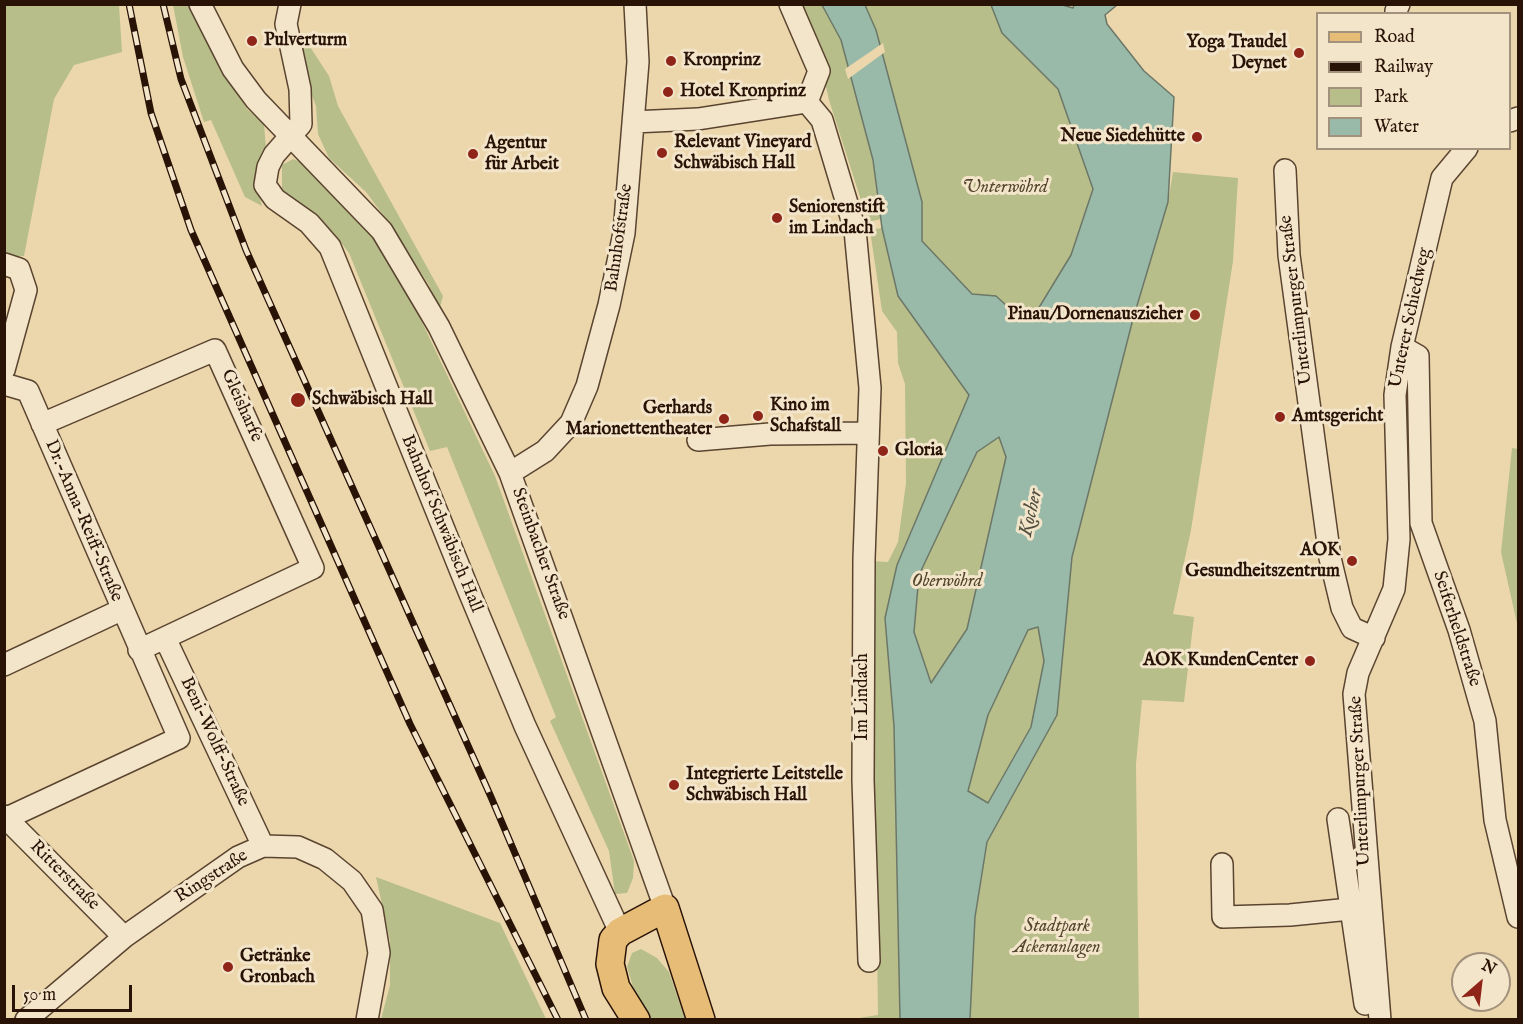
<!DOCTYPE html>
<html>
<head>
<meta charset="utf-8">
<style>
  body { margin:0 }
  #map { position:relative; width:1523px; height:1024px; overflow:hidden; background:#ecd7ad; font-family:"IM FELL English",serif }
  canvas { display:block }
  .frame { position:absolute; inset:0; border:6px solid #291307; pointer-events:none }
  .legend { position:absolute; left:1316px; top:12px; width:195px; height:138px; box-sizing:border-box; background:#f3e5ca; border:2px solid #a2917c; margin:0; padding:8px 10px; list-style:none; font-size:18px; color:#291307 }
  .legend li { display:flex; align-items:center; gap:12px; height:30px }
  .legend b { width:30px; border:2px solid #a2917c }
  .north { position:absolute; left:1451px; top:952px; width:60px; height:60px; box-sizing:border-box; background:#f3e5ca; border:2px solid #a2917c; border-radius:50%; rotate:28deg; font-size:16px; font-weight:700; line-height:24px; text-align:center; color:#291307 }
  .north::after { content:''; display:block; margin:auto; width:21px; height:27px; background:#8f2418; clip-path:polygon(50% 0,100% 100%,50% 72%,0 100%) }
  .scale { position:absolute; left:12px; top:985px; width:120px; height:27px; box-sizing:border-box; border:3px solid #291307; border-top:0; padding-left:8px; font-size:18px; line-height:21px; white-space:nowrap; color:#291307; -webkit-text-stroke:4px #f3e5ca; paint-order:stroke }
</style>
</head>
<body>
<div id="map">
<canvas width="1523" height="1024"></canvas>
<div class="frame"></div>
<ul class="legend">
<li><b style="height:8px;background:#e6bc76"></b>Road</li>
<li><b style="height:8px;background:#291307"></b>Railway</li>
<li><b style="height:16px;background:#b7be8a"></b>Park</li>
<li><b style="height:16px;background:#99baa8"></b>Water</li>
</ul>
<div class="north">N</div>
<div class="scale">50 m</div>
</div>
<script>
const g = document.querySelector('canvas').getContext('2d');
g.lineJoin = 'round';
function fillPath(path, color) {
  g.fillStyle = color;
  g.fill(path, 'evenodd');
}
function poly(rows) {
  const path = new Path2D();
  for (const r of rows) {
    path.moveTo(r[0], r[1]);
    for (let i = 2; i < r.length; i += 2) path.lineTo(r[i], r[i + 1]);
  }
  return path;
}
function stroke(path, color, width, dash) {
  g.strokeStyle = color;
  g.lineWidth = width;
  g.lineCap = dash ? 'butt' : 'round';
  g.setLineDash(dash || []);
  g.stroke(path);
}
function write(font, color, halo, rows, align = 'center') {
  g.font = font + ' "IM FELL English",serif';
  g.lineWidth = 6;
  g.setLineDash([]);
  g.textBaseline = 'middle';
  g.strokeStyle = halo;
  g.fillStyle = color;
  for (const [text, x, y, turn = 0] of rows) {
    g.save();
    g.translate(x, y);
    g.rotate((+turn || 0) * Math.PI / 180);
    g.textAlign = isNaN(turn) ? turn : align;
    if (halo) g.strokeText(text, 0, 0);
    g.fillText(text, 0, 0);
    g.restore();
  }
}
const green = poly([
  [4,5,119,5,122,52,74,65,54,99,24,256,5,257],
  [173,5,189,5,227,78,247,109,264,124,266,149,257,187,262,206,245,197,211,120,204,122,183,57],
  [800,5,822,5,841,40,873,160,881,219,868,222,829,100,820,60],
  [865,5,991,5,1002,33,1058,89,1093,189,1071,255,1032,319,1019,317,996,296,972,295,922,241,922,202,876,30],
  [301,33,329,76,338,106,443,296,439,311,429,285,389,223,366,192,329,158,318,134,316,106,302,70],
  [293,159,306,164,375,239,420,318,495,476,634,861,633,878,627,893,615,894,609,851,550,721,556,717,447,447,430,451,349,253,333,232,295,205,282,191,282,165],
  [1173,172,1238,178,1233,261,1191,530,1173,614,1194,617,1184,702,1142,700,1136,764,1139,1019,970,1020,975,917,987,842,1057,715,1072,557,1133,319,1168,202],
  [882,228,902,302,970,395,928,494,885,618,894,726,900,1019,846,1020,878,1015,872,561,888,562,898,542,906,483,905,384,898,363,897,332,882,311,870,230],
  [999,436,1006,457,967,629,931,684,914,632,919,575,977,452],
  [1512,448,1518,449,1518,628,1501,552],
  [1039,627,1044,661,1031,727,989,803,968,792,988,715,1028,630],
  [376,877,500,923,546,1019,381,1019,390,985,390,941],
  [641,949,657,958,669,972,685,1019,651,1019,634,990,627,967,632,953]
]);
const water = poly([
  [1059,4,1073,8,1074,5,1117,5,1105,15,1107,24,1144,71,1174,97,1168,202,1133,319,1072,557,1057,715,987,842,975,917,970,1019,900,1019,894,726,885,618,897,565,969,395,898,296,882,228,873,160,841,40,822,5,865,5,876,30,922,202,922,241,972,294,996,296,1019,317,1032,319,1071,255,1093,189,1058,89,1002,33,991,5,1059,4],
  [999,437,1006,457,967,629,931,683,914,632,919,575,977,452,999,437],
  [1038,627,1044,661,1031,727,988,803,968,791,988,715,1028,630,1038,627]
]);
const pier = poly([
  [883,43,885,52,848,79,845,69]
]);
const minor = poly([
  [200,4,233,69,256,100,382,231,439,327,510,473,665,908],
  [290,4,286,24,300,89,301,124,274,155,268,167,265,185,275,199,309,223,330,247,468,589,525,726,620,932],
  [790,4,819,71,807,102],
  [1396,11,1399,4],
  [807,102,822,120,855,230,870,388,864,559,863,780,869,961],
  [1510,121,1518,118],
  [633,122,698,119,807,102],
  [1285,170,1289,255,1330,558,1342,608,1352,628,1374,638],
  [4,264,19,269,26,290,4,370],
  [1402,347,1418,356,1421,523,1459,630,1485,721,1495,820,1518,917],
  [4,384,28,391,179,738,7,818],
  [42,424,215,350,313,568,139,650],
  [698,440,770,434,868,433],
  [510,473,545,451,571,423,587,386,609,305,624,233,638,62,635,4],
  [165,638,263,846],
  [4,665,121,610],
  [4,816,124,937],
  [1338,819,1365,1004],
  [1222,864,1223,917,1290,915,1350,909],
  [26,1020,124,937,238,857,263,846,298,847,325,859,352,881,372,910,379,953,367,1020],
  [1380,1020,1354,694,1358,673,1394,589,1399,539,1395,395,1402,347,1442,178,1467,148]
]);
const major = poly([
  [636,1020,616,988,610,964,613,940,620,932,665,908,701,1020]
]);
const rail = poly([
  [129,4,151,113,191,230,410,724,558,1020],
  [163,4,181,79,246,250,491,797,586,1020]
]);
const markers = [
  [252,41,6,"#8f2418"],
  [1299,53,6,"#8f2418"],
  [671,61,6,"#8f2418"],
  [668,92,6,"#8f2418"],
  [1197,137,6,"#8f2418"],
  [662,153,6,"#8f2418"],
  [473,154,6,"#8f2418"],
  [777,218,6,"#8f2418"],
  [1195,315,6,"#8f2418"],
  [298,400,8,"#8f2418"],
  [758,416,6,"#8f2418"],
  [1280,417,6,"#8f2418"],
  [724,419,6,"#8f2418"],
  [883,451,6,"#8f2418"],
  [1352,561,6,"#8f2418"],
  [1310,661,6,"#8f2418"],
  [674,785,6,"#8f2418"],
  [228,967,6,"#8f2418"]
];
const poiNames = [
  ["Pulverturm",264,41],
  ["Yoga Traudel",1287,43,"right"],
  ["Deynet",1287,64,"right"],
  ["Kronprinz",683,61],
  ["Hotel Kronprinz",680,92],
  ["Neue Siedehütte",1185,137,"right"],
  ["Relevant Vineyard",674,143],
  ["Schwäbisch Hall",674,164],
  ["Agentur",485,144],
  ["für Arbeit",485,165],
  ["Seniorenstift",789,208],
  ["im Lindach",789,229],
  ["Pinau/Dornenauszieher",1183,315,"right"],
  ["Schwäbisch Hall",312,400],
  ["Kino im",770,406],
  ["Schafstall",770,427],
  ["Gerhards",712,409,"right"],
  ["Marionettentheater",712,430,"right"],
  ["Amtsgericht",1292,417],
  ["Gloria",895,451],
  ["AOK",1340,551,"right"],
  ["Gesundheitszentrum",1340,572,"right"],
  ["AOK KundenCenter",1298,661,"right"],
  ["Integrierte Leitstelle",686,775],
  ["Schwäbisch Hall",686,796],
  ["Getränke",240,957],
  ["Gronbach",240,978]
];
const parkNames = [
  ["Unterwöhrd",1005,188],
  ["Oberwöhrd",947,582],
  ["Stadtpark",1057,927],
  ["Ackeranlagen",1057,948]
];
const streetNames = [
  ["Bahnhofstraße",620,238,-82],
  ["Unterlimpurger Straße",1297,300,-97],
  ["Unterer Schiedweg",1411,318,-78],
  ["Gleisharfe",241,406,66],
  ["Dr.-Anna-Reiff-Straße",83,521,67],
  ["Bahnhof Schwäbisch Hall",441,524,68],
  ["Steinbacher Straße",540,554,70],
  ["Seiferheldstraße",1456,629,72],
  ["Im Lindach",863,697,-90],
  ["Beni-Wolff-Straße",214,742,65],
  ["Unterlimpurger Straße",1361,781,-93],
  ["Ritterstraße",64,876,45],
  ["Ringstraße",212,877,-33]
];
const waterNames = [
  ["Kocher",1032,513,-77]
];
fillPath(green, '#b7be8a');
fillPath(water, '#99baa8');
stroke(water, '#6c7768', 1.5);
fillPath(pier, '#ecd7ad');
stroke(minor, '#5a4430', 24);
stroke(major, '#291307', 30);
stroke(minor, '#f3e5ca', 21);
stroke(major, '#e6bc76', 27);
stroke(rail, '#291307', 7);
stroke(rail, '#f3e5ca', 4.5, [14]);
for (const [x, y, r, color] of markers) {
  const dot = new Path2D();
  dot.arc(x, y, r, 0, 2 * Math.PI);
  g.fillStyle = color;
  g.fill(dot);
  stroke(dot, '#f3e5ca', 2);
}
write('bold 18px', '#291307', '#f3e5ca', poiNames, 'left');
write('italic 18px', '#54462e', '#f3e5ca', parkNames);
write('18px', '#291307', '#f3e5ca', streetNames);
write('italic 20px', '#504d3f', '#f3e5ca', waterNames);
</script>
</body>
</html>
